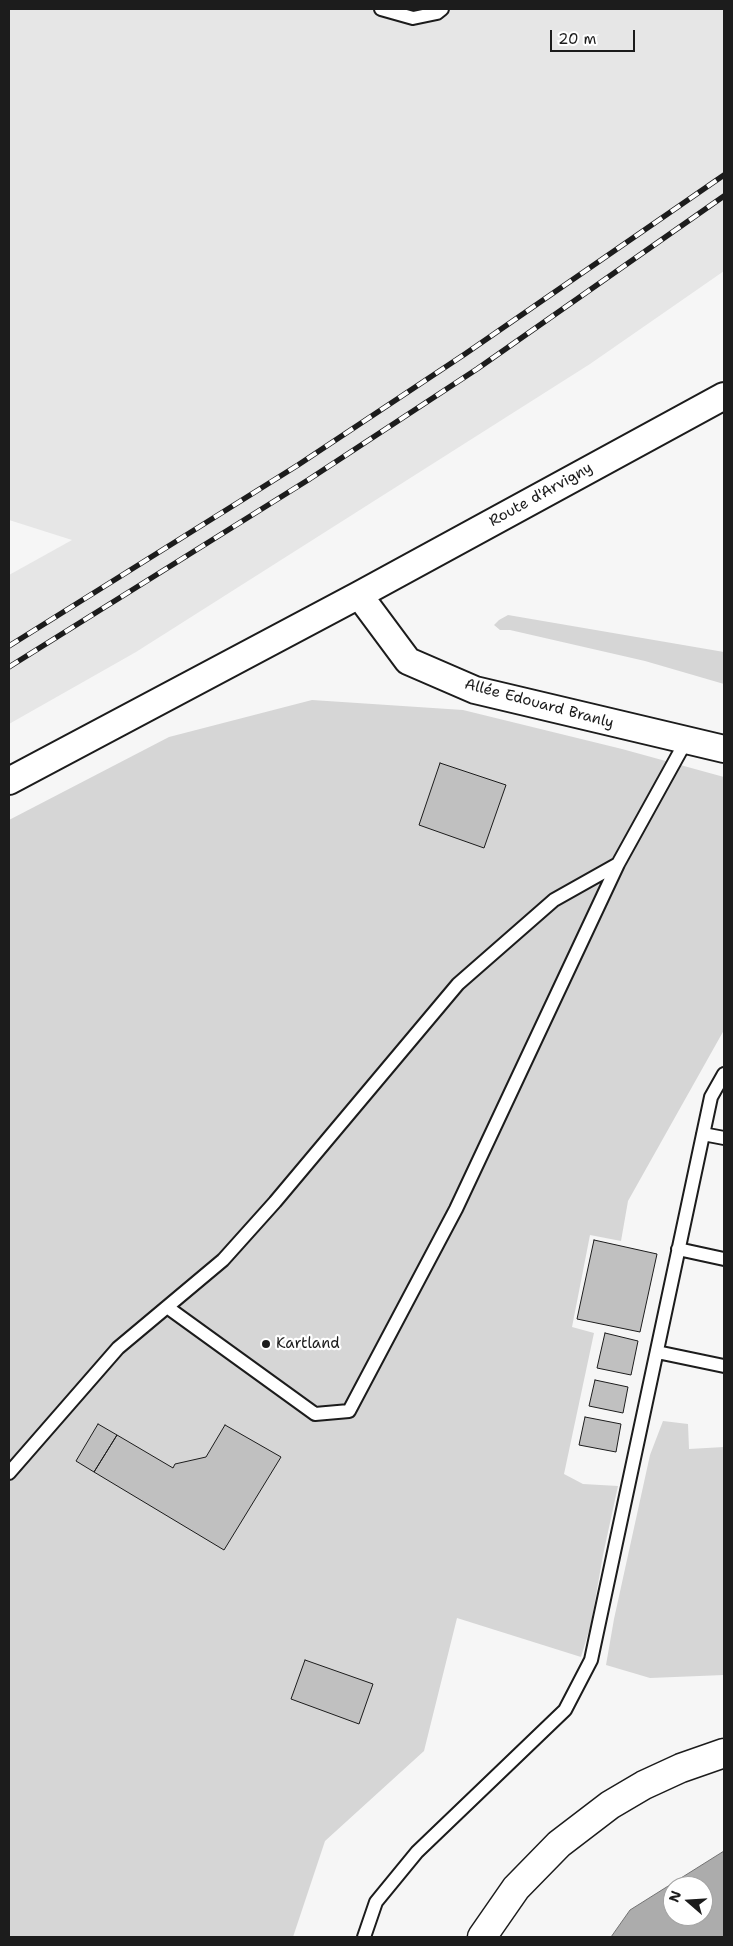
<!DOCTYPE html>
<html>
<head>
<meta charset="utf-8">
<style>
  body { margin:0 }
  #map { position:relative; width:733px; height:1946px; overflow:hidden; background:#f6f6f6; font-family:"Shantell Sans",sans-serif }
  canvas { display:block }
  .frame { position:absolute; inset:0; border:10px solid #1c1c1c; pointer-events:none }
  .north { position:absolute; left:663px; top:1876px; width:50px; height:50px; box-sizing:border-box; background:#fff; border:1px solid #a4a4a4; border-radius:50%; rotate:289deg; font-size:14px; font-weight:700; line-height:20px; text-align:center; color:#1c1c1c }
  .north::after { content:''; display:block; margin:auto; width:18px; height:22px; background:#1c1c1c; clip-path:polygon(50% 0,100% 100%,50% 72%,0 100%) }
  .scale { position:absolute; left:550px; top:30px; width:85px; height:22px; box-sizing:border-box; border:2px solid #1c1c1c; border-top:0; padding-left:6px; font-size:15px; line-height:18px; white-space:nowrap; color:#1c1c1c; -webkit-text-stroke:4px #fff; paint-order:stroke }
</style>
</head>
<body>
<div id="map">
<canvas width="733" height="1946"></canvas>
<div class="frame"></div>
<div class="north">N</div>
<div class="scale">20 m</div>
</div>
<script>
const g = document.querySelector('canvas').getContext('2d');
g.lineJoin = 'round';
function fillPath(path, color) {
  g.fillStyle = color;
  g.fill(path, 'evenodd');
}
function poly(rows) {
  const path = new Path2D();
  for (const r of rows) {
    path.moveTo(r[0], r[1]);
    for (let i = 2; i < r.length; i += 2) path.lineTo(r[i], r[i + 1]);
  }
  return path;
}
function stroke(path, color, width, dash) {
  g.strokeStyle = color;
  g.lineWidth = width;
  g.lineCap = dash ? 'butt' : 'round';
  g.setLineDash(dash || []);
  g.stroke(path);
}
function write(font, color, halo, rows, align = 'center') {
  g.font = font + ' "Shantell Sans",sans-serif';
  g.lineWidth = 4.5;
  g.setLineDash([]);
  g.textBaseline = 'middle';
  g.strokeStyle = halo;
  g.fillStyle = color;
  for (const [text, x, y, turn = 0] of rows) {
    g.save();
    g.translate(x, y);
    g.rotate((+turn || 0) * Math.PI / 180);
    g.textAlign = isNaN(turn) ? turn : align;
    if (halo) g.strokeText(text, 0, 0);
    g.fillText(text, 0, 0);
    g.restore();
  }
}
const built = poly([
  [9,9,724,9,724,271,590,364,136,652,9,724,9,575,72,540,9,520]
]);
const green = poly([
  [508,615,724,652,724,684,645,661,510,630,500,630,494,625,499,620],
  [312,700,463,710,622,749,724,777,724,1030,628,1201,621,1241,590,1235,572,1327,594,1333,564,1474,583,1484,618,1486,603,1555,591,1624,581,1657,457,1618,424,1751,325,1841,293,1937,9,1937,9,820,169,737],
  [663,1421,688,1424,689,1449,724,1447,724,1675,650,1678,606,1665,614,1619,650,1455]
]);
const water = poly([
  [724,1851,724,1937,611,1937,630,1910,724,1851],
  [673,1886,703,1886,703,1916,673,1916,673,1886]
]);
const building = poly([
  [440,763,506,785,484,848,419,825,440,763],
  [594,1240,657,1254,640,1332,577,1319,594,1240],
  [605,1333,638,1341,631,1375,597,1368,605,1333],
  [595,1380,628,1387,623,1413,589,1406,595,1380],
  [585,1417,621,1424,616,1452,579,1445,585,1417],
  [98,1424,117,1435,94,1472,76,1461,98,1424],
  [225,1425,281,1457,224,1550,94,1472,117,1435,173,1468,175,1464,206,1457,225,1425],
  [305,1660,373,1684,359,1724,291,1699,305,1660]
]);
const service = poly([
  [381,9,413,18,437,13,442,9],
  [703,1134,724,1138],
  [678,1249,724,1259],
  [167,1307,315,1414,349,1411,456,1209,618,864,686,741],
  [657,1352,724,1366],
  [9,1473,118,1348,223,1260,275,1202,458,984,554,900,618,864],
  [364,1937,376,1902,417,1852,565,1710,591,1660,711,1097,724,1074]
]);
const minor = poly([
  [359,595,408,661,475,690,724,749],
  [9,781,359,595,724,396]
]);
const motorway = poly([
  [482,1937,516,1888,559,1844,610,1805,644,1785,681,1768,724,1753]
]);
const rail = poly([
  [9,646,298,465,465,354,724,175],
  [9,667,308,480,477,369,724,196]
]);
const markers = [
  [266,1344,5,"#1c1c1c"]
];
const streetNames = [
  ["Route d'Arvigny",541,495,-29],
  ["Allée Edouard Branly",539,704,15]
];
const poiNames = [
  ["Kartland",276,1344]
];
fillPath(built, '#e6e6e6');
fillPath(green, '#d6d6d6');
fillPath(water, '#acacac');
stroke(water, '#727272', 1);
fillPath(building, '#c0c0c0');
stroke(building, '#1c1c1c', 1);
stroke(service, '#1c1c1c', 16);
stroke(minor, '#1c1c1c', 30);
stroke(motorway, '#1c1c1c', 31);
stroke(service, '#fff', 12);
stroke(minor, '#fff', 26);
stroke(motorway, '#fff', 28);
stroke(rail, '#1c1c1c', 5.5);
stroke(rail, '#fff', 4, [11]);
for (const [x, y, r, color] of markers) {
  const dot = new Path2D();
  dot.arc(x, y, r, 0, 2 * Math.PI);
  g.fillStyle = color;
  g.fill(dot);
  stroke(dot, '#fff', 2);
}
write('15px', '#1c1c1c', '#fff', streetNames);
write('15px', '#1c1c1c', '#fff', poiNames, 'left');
</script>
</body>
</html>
